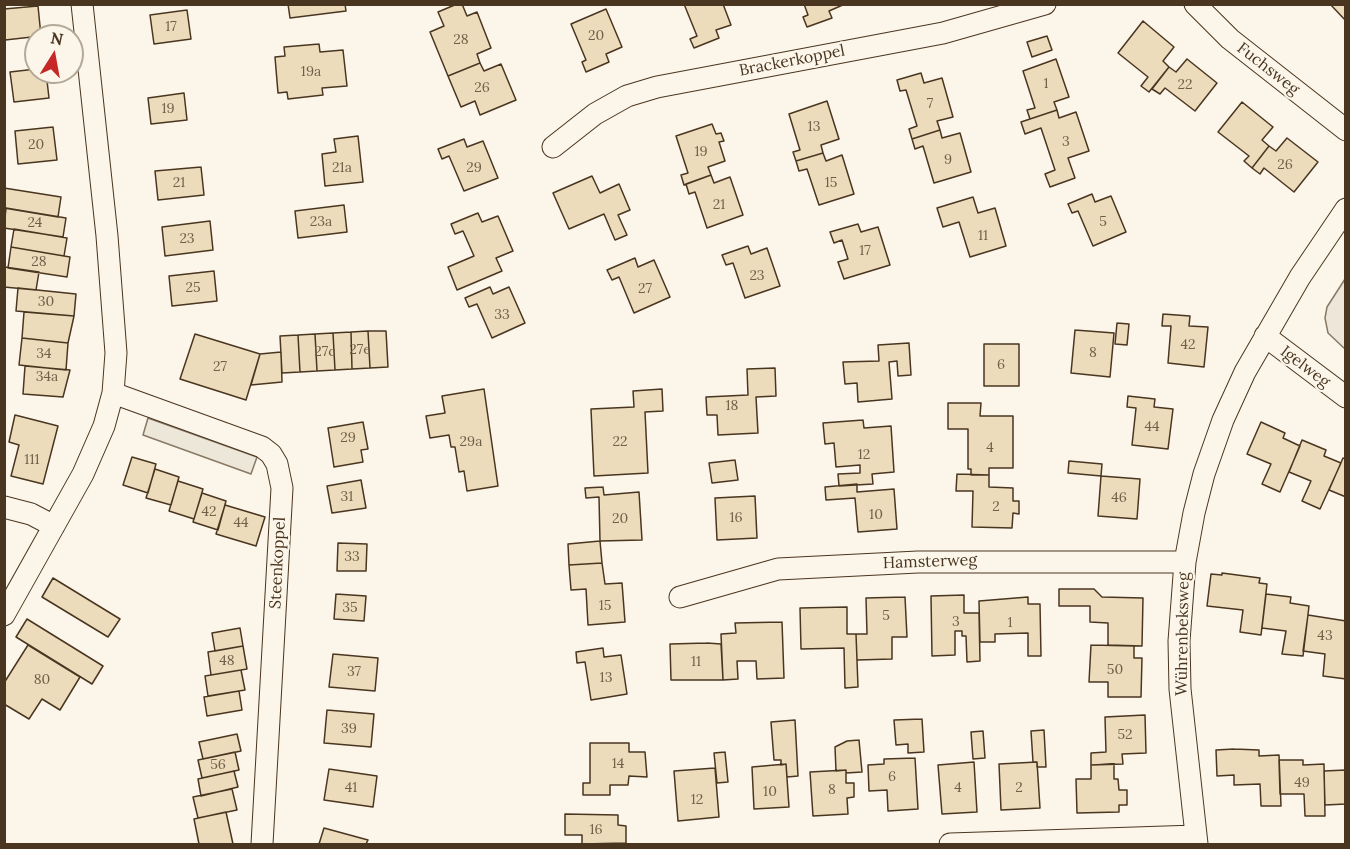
<!DOCTYPE html>
<html>
<head>
<meta charset="utf-8">
<style>
  body { margin:0 }
  #map { position:relative; width:1350px; height:849px; overflow:hidden; background:#fbf6e9; font-family:Lora,serif }
  canvas { display:block }
  .frame { position:absolute; inset:0; border:6px solid #4a3520; pointer-events:none }
  .north { position:absolute; left:24px; top:24px; width:60px; height:60px; box-sizing:border-box; background:#fbf6e9; border:2px solid #b4a999; border-radius:50%; rotate:11deg; font-size:16px; font-weight:700; line-height:24px; text-align:center; color:#4a3520 }
  .north::after { content:''; display:block; margin:auto; width:21px; height:27px; background:#c62828; clip-path:polygon(50% 0,100% 100%,50% 72%,0 100%) }
</style>
</head>
<body>
<div id="map">
<canvas width="1350" height="849"></canvas>
<div class="frame"></div>
<div class="north">N</div>
</div>
<script>
const g = document.querySelector('canvas').getContext('2d');
g.lineJoin = 'round';
function fillPath(path, color) {
  g.fillStyle = color;
  g.fill(path, 'evenodd');
}
function poly(rows) {
  const path = new Path2D();
  for (const r of rows) {
    path.moveTo(r[0], r[1]);
    for (let i = 2; i < r.length; i += 2) path.lineTo(r[i], r[i + 1]);
  }
  return path;
}
function stroke(path, color, width, dash) {
  g.strokeStyle = color;
  g.lineWidth = width;
  g.lineCap = dash ? 'butt' : 'round';
  g.setLineDash(dash || []);
  g.stroke(path);
}
function write(font, color, halo, rows, align = 'center') {
  g.font = font + ' Lora,serif';
  g.lineWidth = 4.5;
  g.setLineDash([]);
  g.textBaseline = 'middle';
  g.strokeStyle = halo;
  g.fillStyle = color;
  for (const [text, x, y, turn = 0] of rows) {
    g.save();
    g.translate(x, y);
    g.rotate((+turn || 0) * Math.PI / 180);
    g.textAlign = isNaN(turn) ? turn : align;
    if (halo) g.strokeText(text, 0, 0);
    g.fillText(text, 0, 0);
    g.restore();
  }
}
const green = poly([
  [1345,279,1346,349,1345,349,1328,333,1325,318,1327,307,1345,279]
]);
const parking = poly([
  [148,418,257,457,251,474,143,435,148,418]
]);
const building = poly([
  [288,4,345,4,346,11,290,18,288,4],
  [457,4,462,4,467,16,477,12,491,48,477,54,480,63,448,76,430,32,444,26,438,12,457,4],
  [684,4,723,4,731,25,716,30,719,38,694,48,690,39,697,36,684,4],
  [804,4,845,4,829,11,832,18,807,27,803,17,808,15,804,4],
  [1330,4,1346,4,1346,21,1330,4],
  [38,6,41,36,5,40,4,9,38,6],
  [606,9,622,47,606,54,609,62,586,72,582,62,586,60,571,24,606,9],
  [187,10,191,39,154,44,150,15,187,10],
  [1143,21,1174,47,1163,61,1169,67,1149,92,1141,86,1148,77,1118,53,1143,21],
  [1047,36,1052,50,1032,57,1027,42,1047,36],
  [319,44,320,52,343,50,347,86,322,88,323,95,288,99,287,92,278,93,275,57,285,56,284,47,319,44],
  [1056,59,1069,97,1054,102,1057,110,1030,119,1027,110,1035,108,1023,71,1056,59],
  [1187,59,1217,83,1195,111,1165,88,1160,94,1152,89,1169,67,1176,72,1187,59],
  [480,63,484,71,501,64,516,100,480,115,475,101,461,107,448,76,480,63],
  [36,69,36,72,46,72,49,98,14,102,10,72,36,69],
  [921,73,924,83,942,78,953,117,937,121,940,130,912,139,909,129,917,126,906,90,900,91,897,80,921,73],
  [184,93,187,120,151,124,148,98,184,93],
  [827,101,839,139,821,145,823,153,796,161,793,152,800,150,789,114,827,101],
  [1242,102,1273,127,1262,140,1269,146,1252,168,1244,161,1249,156,1218,132,1242,102],
  [1057,110,1059,118,1076,112,1089,151,1068,158,1075,178,1050,187,1045,174,1055,170,1041,128,1025,134,1021,122,1057,110],
  [712,124,716,134,721,133,724,141,719,142,725,161,708,167,711,175,684,185,681,175,688,173,676,136,712,124],
  [53,127,57,160,18,164,15,131,53,127],
  [940,130,942,138,960,133,971,172,934,183,923,146,915,149,912,139,940,130],
  [358,136,363,182,325,186,322,154,336,152,334,139,358,136],
  [1287,138,1318,162,1294,192,1264,168,1260,174,1252,168,1269,146,1276,151,1287,138],
  [464,139,467,147,483,141,498,178,464,191,449,156,442,159,438,149,464,139],
  [823,153,826,161,842,155,854,194,819,205,807,169,799,171,796,161,823,153],
  [201,167,204,195,158,200,155,171,201,167],
  [711,175,714,183,730,177,743,215,707,228,695,192,689,194,686,184,711,175],
  [592,176,600,193,619,184,630,210,618,215,627,235,615,240,604,214,569,229,553,193,592,176],
  [4,188,61,197,58,217,4,208,4,188],
  [1092,194,1095,202,1111,196,1126,232,1093,246,1078,211,1072,213,1068,204,1092,194],
  [973,197,978,213,995,208,1006,246,970,257,959,222,943,227,937,208,973,197],
  [344,205,347,232,298,238,295,211,344,205],
  [6,208,66,218,63,237,4,228,6,208],
  [478,213,482,222,498,216,513,251,496,258,502,271,457,290,448,267,474,256,463,231,455,234,451,224,478,213],
  [210,221,213,250,165,256,162,227,210,221],
  [858,224,861,232,878,227,890,265,844,279,838,262,848,259,842,240,834,243,830,232,858,224],
  [14,229,67,238,64,256,11,247,14,229],
  [748,246,751,254,767,248,780,286,745,298,733,263,726,265,722,255,748,246],
  [11,247,70,257,67,277,8,268,11,247],
  [635,258,638,267,654,260,670,297,634,313,619,277,612,280,607,270,635,258],
  [5,267,39,272,36,290,4,287,5,267],
  [214,271,217,301,172,306,169,276,214,271],
  [490,287,493,294,509,287,525,323,492,338,477,304,469,307,465,298,490,287],
  [18,288,76,294,74,316,16,311,18,288],
  [24,312,74,316,68,343,22,338,24,312],
  [1163,314,1190,316,1189,326,1208,327,1204,367,1168,363,1171,326,1162,326,1163,314],
  [1117,323,1129,324,1127,345,1115,344,1117,323],
  [1075,330,1114,333,1110,377,1071,373,1075,330],
  [368,331,386,331,388,367,370,368,368,331],
  [368,331,370,368,352,369,351,332,368,331],
  [351,332,352,369,335,370,333,333,351,332],
  [333,333,335,370,317,371,315,334,333,333],
  [195,334,260,354,246,400,180,379,195,334],
  [315,334,317,371,300,372,298,335,315,334],
  [298,335,300,372,282,373,280,336,298,335],
  [22,338,68,343,66,370,19,365,22,338],
  [909,343,911,375,898,376,897,361,889,362,892,399,858,402,857,383,845,384,843,362,879,361,878,345,909,343],
  [984,344,1019,344,1019,386,984,386,984,344],
  [281,352,282,382,251,385,260,354,281,352],
  [25,366,70,370,63,397,23,394,25,366],
  [775,368,776,396,756,397,758,433,718,435,717,415,707,415,706,397,748,395,747,369,775,368],
  [484,389,498,486,467,491,464,471,459,472,455,447,451,447,449,435,430,438,426,416,445,413,442,396,484,389],
  [662,389,663,411,645,412,648,473,594,476,591,409,634,407,633,391,662,389],
  [1128,396,1155,399,1154,407,1173,409,1168,449,1132,445,1136,408,1127,407,1128,396],
  [948,403,981,403,980,416,1013,416,1013,468,989,468,989,475,971,475,971,469,968,469,968,429,948,429,948,403],
  [15,415,58,426,43,484,11,476,19,445,9,442,15,415],
  [863,420,864,428,891,426,894,472,872,474,873,484,839,486,838,474,860,473,860,465,836,467,834,443,825,444,823,423,863,420],
  [363,422,368,449,361,450,363,462,334,467,328,428,363,422],
  [1261,422,1285,433,1283,438,1300,446,1280,492,1262,484,1271,464,1247,454,1261,422],
  [1302,440,1326,450,1324,456,1341,463,1320,509,1302,501,1311,481,1289,472,1302,440],
  [132,457,156,464,148,493,123,485,132,457],
  [1343,458,1346,459,1346,497,1329,490,1343,458],
  [735,460,738,480,712,483,709,463,735,460],
  [1069,461,1102,464,1101,476,1068,473,1069,461],
  [155,469,179,477,171,505,146,498,155,469],
  [957,474,989,475,989,487,1013,488,1013,501,1019,501,1019,514,1013,513,1012,528,972,527,973,491,956,491,957,474],
  [1101,476,1140,479,1137,519,1098,516,1101,476],
  [361,480,366,508,332,513,327,486,361,480],
  [178,481,203,489,194,519,169,511,178,481],
  [857,484,857,492,894,489,897,529,858,532,855,498,826,500,825,487,857,484],
  [603,487,604,495,639,492,642,540,600,541,599,497,586,498,585,488,603,487],
  [202,493,226,501,218,530,193,522,202,493],
  [755,496,757,538,717,540,715,498,755,496],
  [225,505,265,517,256,546,216,534,225,505],
  [600,541,602,563,569,565,568,544,600,541],
  [338,543,367,544,366,571,337,571,338,543],
  [602,563,605,584,622,583,625,622,588,625,586,589,571,590,569,565,602,563],
  [1222,573,1260,578,1259,583,1267,584,1261,635,1240,632,1243,610,1207,606,1211,574,1222,575,1222,573],
  [53,578,120,619,108,637,42,597,53,578],
  [1059,589,1094,589,1102,597,1143,598,1142,646,1108,645,1108,623,1090,622,1090,606,1059,606,1059,589],
  [336,594,366,596,364,621,334,619,336,594],
  [1266,594,1291,597,1290,603,1309,606,1303,656,1282,654,1286,631,1262,628,1266,594],
  [964,595,964,613,979,613,980,661,967,662,966,636,962,636,962,631,955,631,955,655,932,656,931,596,964,595],
  [905,597,907,637,892,637,892,659,857,660,856,634,867,634,866,598,905,597],
  [1028,597,1028,604,1040,604,1041,656,1028,656,1028,633,995,634,995,642,980,642,979,601,1028,597],
  [847,607,847,634,856,634,858,687,845,688,844,648,801,649,800,608,847,607],
  [1308,615,1346,621,1346,679,1323,676,1325,654,1303,651,1308,615],
  [27,619,103,666,92,684,16,637,27,619],
  [782,622,784,678,757,679,756,661,737,661,738,679,723,680,721,634,736,633,735,623,782,622],
  [240,628,243,646,215,651,212,633,240,628],
  [707,643,721,644,723,680,671,680,670,644,707,643],
  [28,645,80,677,60,710,42,699,29,719,4,704,4,683,28,645],
  [1091,645,1134,646,1134,658,1142,658,1141,697,1108,697,1108,682,1089,682,1091,645],
  [243,646,247,669,211,675,208,652,243,646],
  [603,648,604,657,621,655,627,694,591,700,585,662,577,663,576,652,603,648],
  [333,654,378,658,375,691,329,687,333,654],
  [241,670,245,690,208,696,205,676,241,670],
  [239,691,242,710,207,716,204,697,239,691],
  [327,710,374,714,371,747,324,743,327,710],
  [1145,715,1146,753,1122,754,1123,764,1091,765,1091,753,1106,752,1105,717,1145,715],
  [922,719,924,752,908,753,908,744,896,745,894,720,922,719],
  [795,720,798,776,787,777,786,764,781,765,781,760,774,760,771,722,795,720],
  [1044,730,1046,767,1037,767,1037,762,1033,762,1031,731,1044,730],
  [983,731,985,758,973,759,971,732,983,731],
  [237,734,241,751,203,759,199,742,237,734],
  [859,740,862,772,846,773,846,770,836,771,835,747,847,741,859,740],
  [590,743,629,743,629,752,645,752,647,777,629,776,628,785,610,785,610,795,583,795,583,783,590,783,590,743],
  [1234,749,1259,750,1259,756,1279,755,1281,806,1261,806,1260,784,1234,785,1234,775,1217,776,1216,750,1234,749],
  [235,752,239,770,202,778,198,760,235,752],
  [725,752,728,782,717,783,714,753,725,752],
  [915,758,918,809,888,811,887,790,869,791,868,765,884,764,884,759,915,758],
  [1279,760,1303,760,1303,765,1324,764,1325,816,1305,816,1304,794,1280,794,1279,760],
  [974,762,977,812,942,814,938,765,974,762],
  [1037,762,1040,808,1001,810,999,764,1037,762],
  [786,764,789,807,754,809,752,767,786,764],
  [1114,764,1114,779,1118,779,1119,790,1127,790,1127,805,1119,805,1119,812,1077,813,1076,779,1091,779,1091,765,1114,764],
  [715,768,719,817,678,821,674,771,715,768],
  [329,769,377,776,373,807,324,800,329,769],
  [846,770,846,783,854,783,854,797,847,798,848,814,813,816,810,772,846,770],
  [1346,770,1346,804,1325,805,1324,771,1346,770],
  [234,771,238,787,201,796,198,779,234,771],
  [232,789,237,810,198,818,193,797,232,789],
  [226,812,233,844,199,844,194,819,226,812],
  [565,814,618,815,618,825,626,826,626,843,582,844,582,835,565,835,565,814],
  [324,828,368,840,366,844,319,844,324,828]
]);
const street = poly([
  [82,4,107,236,116,353,113,393],
  [1195,4,1230,39,1346,130],
  [553,147,595,114,627,96,657,87,943,33,1045,4],
  [1265,336,1346,397],
  [4,507,31,514,54,526],
  [680,597,778,569,918,562,1185,562],
  [4,615,83,474,104,426,113,393,262,447,271,454,277,464,282,488,262,844],
  [950,844,1196,836],
  [1197,844,1180,689,1179,641,1185,562,1194,513,1204,474,1223,420,1245,372,1300,277,1346,209]
]);
const numberNames = [
  ["17",171,27],
  ["20",596,36],
  ["28",461,40],
  ["19a",311,72],
  ["1",1046,84],
  ["22",1185,85],
  ["26",482,88],
  ["7",930,104],
  ["19",168,109],
  ["13",814,127],
  ["3",1066,142],
  ["20",36,145],
  ["19",701,152],
  ["9",948,160],
  ["26",1285,165],
  ["21a",342,168],
  ["29",474,168],
  ["21",179,183],
  ["15",831,183],
  ["21",719,205],
  ["23a",321,222],
  ["5",1103,222],
  ["24",35,223],
  ["11",983,236],
  ["23",187,239],
  ["17",865,251],
  ["28",39,262],
  ["23",757,276],
  ["25",193,288],
  ["27",645,289],
  ["30",46,302],
  ["33",502,315],
  ["42",1188,345],
  ["27e",360,350],
  ["27c",325,352],
  ["8",1093,353],
  ["34",44,354],
  ["6",1001,365],
  ["27",220,367],
  ["34a",47,377],
  ["18",732,406],
  ["44",1152,427],
  ["29",348,438],
  ["29a",471,442],
  ["22",620,442],
  ["4",990,448],
  ["12",864,455],
  ["111",32,460],
  ["31",347,497],
  ["46",1119,498],
  ["2",996,507],
  ["42",209,512],
  ["10",876,515],
  ["16",736,518],
  ["20",620,519],
  ["44",241,523],
  ["33",352,557],
  ["15",605,606],
  ["35",350,608],
  ["5",886,616],
  ["3",956,622],
  ["1",1010,623],
  ["43",1325,636],
  ["48",227,661],
  ["11",696,662],
  ["50",1115,670],
  ["37",354,672],
  ["13",606,678],
  ["80",42,680],
  ["39",349,729],
  ["52",1125,735],
  ["14",618,764],
  ["56",218,765],
  ["6",892,777],
  ["49",1302,783],
  ["41",351,788],
  ["4",958,788],
  ["2",1019,788],
  ["8",832,790],
  ["10",770,792],
  ["12",697,800],
  ["16",596,830]
];
const streetNames = [
  ["Brackerkoppel",792,61,-11],
  ["Fuchsweg",1268,69,38],
  ["Igelweg",1305,367,37],
  ["Hamsterweg",930,562,-2],
  ["Steenkoppel",278,563,-87],
  ["Wührenbeksweg",1183,634,-89]
];
fillPath(green, '#ede6d9');
stroke(green, '#887966', 1.5);
fillPath(parking, '#ede7d9');
stroke(parking, '#887966', 1.5);
fillPath(building, '#ecdcbc');
stroke(building, '#4a3520', 1.5);
stroke(street, '#4a3520', 23);
stroke(street, '#fbf6e9', 21);
write('14px', '#725f47', null, numberNames);
write('16px', '#4a3520', '#fbf6e9', streetNames);
</script>
</body>
</html>
